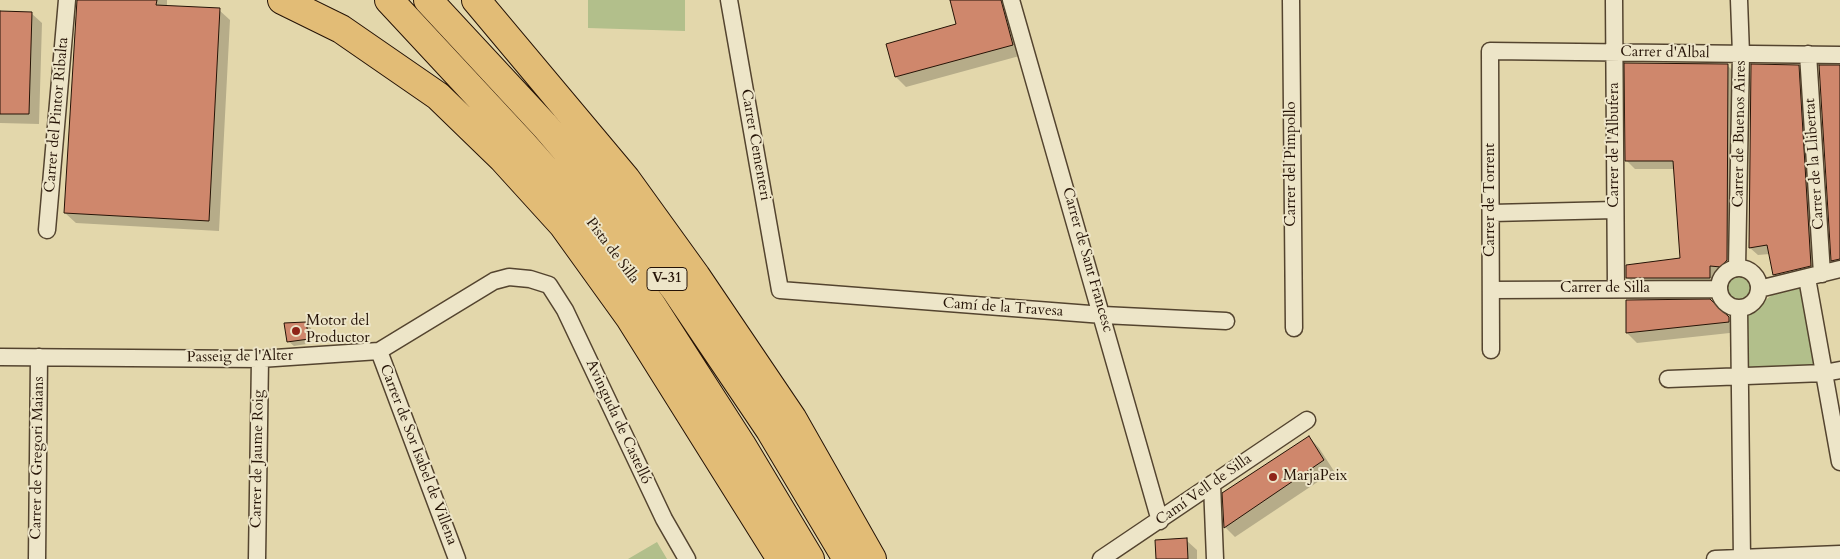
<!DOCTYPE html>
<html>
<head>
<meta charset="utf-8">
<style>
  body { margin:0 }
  canvas { display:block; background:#e3d7ab }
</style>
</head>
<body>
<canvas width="1840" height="559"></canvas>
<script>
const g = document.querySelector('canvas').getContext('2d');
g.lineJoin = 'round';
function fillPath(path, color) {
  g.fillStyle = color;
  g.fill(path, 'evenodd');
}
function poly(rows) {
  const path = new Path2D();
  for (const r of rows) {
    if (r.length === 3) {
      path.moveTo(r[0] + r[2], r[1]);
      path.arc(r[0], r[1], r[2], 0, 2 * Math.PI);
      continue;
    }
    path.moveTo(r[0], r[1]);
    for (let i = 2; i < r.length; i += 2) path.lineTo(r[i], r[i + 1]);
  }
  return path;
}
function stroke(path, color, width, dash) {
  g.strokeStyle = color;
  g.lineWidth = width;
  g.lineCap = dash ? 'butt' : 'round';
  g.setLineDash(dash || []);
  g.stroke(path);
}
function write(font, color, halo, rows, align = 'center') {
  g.font = font + ' Cardo,serif';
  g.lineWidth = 4;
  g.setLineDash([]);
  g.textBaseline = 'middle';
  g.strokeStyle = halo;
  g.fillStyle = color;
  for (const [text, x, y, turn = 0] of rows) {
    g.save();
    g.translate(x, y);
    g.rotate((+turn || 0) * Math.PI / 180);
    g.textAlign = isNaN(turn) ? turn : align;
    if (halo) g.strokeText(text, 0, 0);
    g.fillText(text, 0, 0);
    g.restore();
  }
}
const green = poly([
  [588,0,685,0,685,31,588,28],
  [1739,287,13],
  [1802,288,1816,366,1747,368,1746,315,1772,295],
  [657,542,667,559,628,559]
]);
const shadow = poly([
  [77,0,167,0,167,7,219,10,230,20,219,231,76,223,65,213],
  [951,0,1007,0,1023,55,906,87,896,77,958,25],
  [0,12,31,13,42,23,39,124,0,123],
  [1727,65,1736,74,1736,270,1730,275,1718,275,1718,286,1636,287,1627,278,1681,259,1675,169,1635,169,1626,160],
  [1752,65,1798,66,1806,74,1819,273,1781,282,1774,275,1770,254,1758,255,1750,248],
  [1840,65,1840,266,1839,267,1832,260,1820,66],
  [1710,300,1739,329,1739,332,1637,343,1627,333],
  [306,323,311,328,313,343,294,346,288,341],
  [1309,437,1319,448,1334,471,1235,537,1225,527],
  [1186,540,1197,550,1197,559,1156,559]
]);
const building = poly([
  [77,0,157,0,156,5,220,8,209,221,64,213,77,0],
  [950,0,1001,0,1013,45,895,77,886,44,956,24,950,0],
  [0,11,32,12,29,114,0,114,0,11],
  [1624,63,1728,64,1727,260,1721,267,1710,266,1710,278,1626,278,1626,265,1680,258,1673,161,1625,161,1624,63],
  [1751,64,1799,65,1811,266,1773,275,1767,245,1749,248,1751,64],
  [1819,65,1840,65,1840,259,1831,261,1819,65],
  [1710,299,1729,317,1729,322,1626,333,1626,300,1710,299],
  [306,322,309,339,287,342,284,323,306,322],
  [1309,436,1324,460,1224,528,1222,493,1309,436],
  [1187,538,1188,559,1156,559,1155,540,1187,538]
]);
const street = poly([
  [729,0,780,290,1103,315,1226,321],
  [1011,0,1160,521],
  [1291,0,1294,328],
  [1614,0,1616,289],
  [1808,54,1822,274],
  [1492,213,1615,210],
  [47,230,67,0],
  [1737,267,1741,54,1739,0],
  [1739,288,20],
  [1807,278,1840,462],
  [1759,289,1840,269],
  [1491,290,1719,289],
  [1739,308,1742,559],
  [1491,350,1490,51,1840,55],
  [379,351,457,559],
  [0,357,260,359,379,351,494,281,509,277,530,279,549,285,565,310,664,519,687,559],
  [1668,379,1824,373,1840,370],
  [1212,484,1215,559],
  [37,559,39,357],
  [257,559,260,359],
  [1101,559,1307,420],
  [1715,559,1840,554]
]);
const highway = poly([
  [282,0,341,29,438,96,503,159,563,225,630,318,781,559],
  [389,0,523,144,582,211,651,304,741,444,810,559],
  [428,0,545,126,604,195,675,289,770,430,847,559],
  [476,0,626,179,696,276,792,418,872,559]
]);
const markers = [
  [296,331,5,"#8f2418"],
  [1273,477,5,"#8f2418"]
];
const shields = [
  [667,279,40]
];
const shieldNames = [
  ["V-31",667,279]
];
const streetNames = [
  ["Carrer d'Albal",1665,53,1],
  ["Carrer del Pintor Ribalta",57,115,-85],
  ["Carrer de Buenos Aires",1740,134,-89],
  ["Carrer Cementeri",755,145,80],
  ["Carrer de l'Albufera",1615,145,-90],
  ["Carrer del Pimpollo",1292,164,-90],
  ["Carrer de la Llibertat",1815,164,-94],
  ["Carrer de Torrent",1491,200,-90],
  ["Pista de Silla",612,251,53],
  ["Carrer de Sant Francesc",1087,260,74],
  ["Carrer de Silla",1605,289],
  ["Camí de la Travesa",1003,308,4],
  ["Passeig de l'Alter",240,357,-1],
  ["Avinguda de Castelló",618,422,65],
  ["Carrer de Sor Isabel de Villena",418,455,69],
  ["Carrer de Gregori Maians",38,458,-89],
  ["Carrer de Jaume Roig",258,459,-89],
  ["Camí Vell de Silla",1204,490,-35]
];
const poiNames = [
  ["Motor del",306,322],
  ["Productor",306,339],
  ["MarjaPeix",1283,477]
];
fillPath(green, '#b2bf8b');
fillPath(shadow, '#0003');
fillPath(building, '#cf876c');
stroke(building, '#251306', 1);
stroke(street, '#54442f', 19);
stroke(highway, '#251306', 30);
stroke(street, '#ede5c8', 16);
stroke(highway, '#e2bc76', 28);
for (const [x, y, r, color] of markers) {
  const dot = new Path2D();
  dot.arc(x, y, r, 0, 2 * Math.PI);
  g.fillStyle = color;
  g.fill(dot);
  stroke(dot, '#ede5c8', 2);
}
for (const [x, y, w] of shields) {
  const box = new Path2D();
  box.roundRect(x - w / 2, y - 11.5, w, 23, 4);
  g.fillStyle = '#ede5c8';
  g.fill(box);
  stroke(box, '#251306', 1);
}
write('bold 14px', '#251306', null, shieldNames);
write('15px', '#251306', '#ede5c8', streetNames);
write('15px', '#251306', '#ede5c8', poiNames, 'left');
</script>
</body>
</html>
